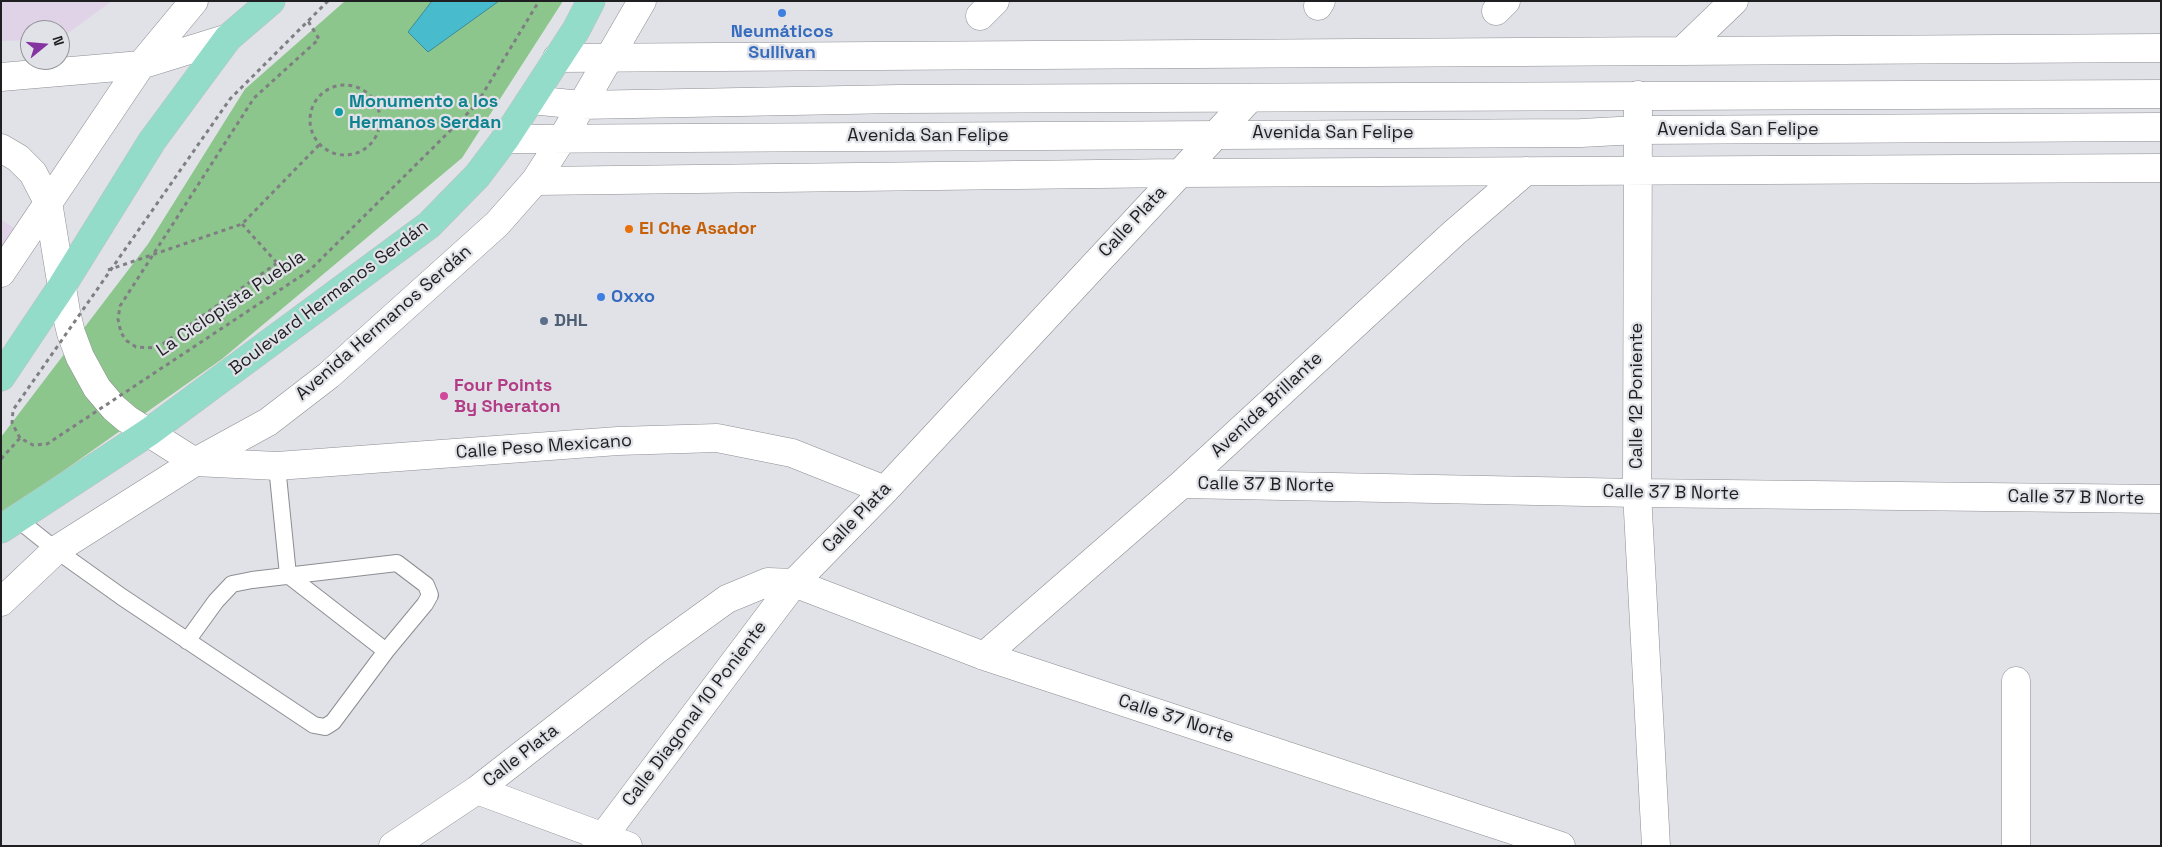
<!DOCTYPE html>
<html>
<head>
<meta charset="utf-8">
<style>
  body { margin:0 }
  #map { position:relative; width:2162px; height:847px; overflow:hidden; background:#e1e2e7; font-family:"Space Grotesk",sans-serif }
  canvas { display:block }
  .frame { position:absolute; inset:0; border:2px solid #1f1f21; pointer-events:none }
  .north { position:absolute; left:20px; top:20px; width:50px; height:50px; box-sizing:border-box; background:#e1e2e7; border:1px solid #939498; border-radius:50%; rotate:73deg; font-size:14px; font-weight:700; line-height:20px; text-align:center; color:#1f1f21 }
  .north::after { content:''; display:block; margin:auto; width:18px; height:22px; background:#8633a2; clip-path:polygon(50% 0,100% 100%,50% 72%,0 100%) }
</style>
</head>
<body>
<div id="map">
<canvas width="2162" height="847"></canvas>
<div class="frame"></div>
<div class="north">N</div>
</div>
<script>
const g = document.querySelector('canvas').getContext('2d');
g.lineJoin = 'round';
function fillPath(path, color) {
  g.fillStyle = color;
  g.fill(path, 'evenodd');
}
function poly(rows) {
  const path = new Path2D();
  for (const r of rows) {
    if (r.length === 3) {
      path.moveTo(r[0] + r[2], r[1]);
      path.arc(r[0], r[1], r[2], 0, 2 * Math.PI);
      continue;
    }
    path.moveTo(r[0], r[1]);
    for (let i = 2; i < r.length; i += 2) path.lineTo(r[i], r[i + 1]);
  }
  return path;
}
function stroke(path, color, width, dash) {
  g.strokeStyle = color;
  g.lineWidth = width;
  g.lineCap = dash ? 'butt' : 'round';
  g.setLineDash(dash || []);
  g.stroke(path);
}
function write(font, color, halo, rows, align = 'center') {
  g.font = font + ' "Space Grotesk",sans-serif';
  g.lineWidth = 4.5;
  g.setLineDash([]);
  g.textBaseline = 'middle';
  g.strokeStyle = halo;
  g.fillStyle = color;
  for (const [text, x, y, turn = 0] of rows) {
    g.save();
    g.translate(x, y);
    g.rotate((+turn || 0) * Math.PI / 180);
    g.textAlign = isNaN(turn) ? turn : align;
    if (halo) g.strokeText(text, 0, 0);
    g.fillText(text, 0, 0);
    g.restore();
  }
}
const education = poly([
  [1,1,112,1,60,39,60,30,30,30,30,40,1,41],
  [1,219,25,236,1,267]
]);
const green = poly([
  [345,1,563,1,462,158,222,359,1,515,1,437,148,244,245,89]
]);
const water = poly([
  [432,1,499,1,428,52,408,32,432,1]
]);
const path = poly([
  [345,120,35],
  [242,224,277,263],
  [108,270,242,224,319,145]
]);
const service = poly([
  [16,518,56,550,122,597,314,725,325,727,333,722,386,651,288,575,277,466],
  [187,641,216,601,232,584,252,580,397,563,426,585,430,595,425,604,386,651]
]);
const minor = poly([
  [1318,6,1321,1],
  [1496,11,1506,1],
  [980,16,995,1],
  [1683,50,1734,1],
  [557,58,2161,48],
  [1638,95,1637,493,1656,846],
  [535,181,1179,173,2161,168],
  [195,462,277,466,618,441,717,438,792,453,885,490],
  [1182,484,1637,493,2161,499],
  [984,656,1182,484,1454,233,1526,171],
  [2016,681,2016,846],
  [477,790,628,846],
  [393,846,477,790,655,651,727,599,768,582,794,583,984,656,1561,846],
  [596,846,794,583,885,490,1250,98]
]);
const secondary = poly([
  [1,77,141,65,228,38],
  [531,100,581,105,899,99,2161,94],
  [505,139,1581,133,1638,130,2161,127],
  [1,148,18,158,33,173,48,202,66,312,71,333,80,357,97,388,114,408,127,419,195,462],
  [1,273,141,65,194,1],
  [1,602,56,550,195,462,268,422,329,375,497,224,535,181,562,139,642,1]
]);
const primary = poly([
  [1,377,62,286,152,141,228,38,271,1],
  [1,529,149,432,429,225,477,176,505,139,576,30,591,1]
]);
const pathBridge = poly([
  [277,263,157,348,136,347,127,341,121,333,118,319,120,306,254,98,319,39,308,21],
  [20,438,12,423,13,410,230,99,328,1],
  [1,459,20,438,33,445,47,444,310,270,476,105,539,1]
]);
const markers = [
  [782,13,5,"#3f7fe0"],
  [339,112,5,"#0f9aa8"],
  [629,229,5,"#e8710a"],
  [601,297,5,"#3f7fe0"],
  [544,321,5,"#5c6f8a"],
  [444,396,5,"#d1479c"]
];
const shopNames = [
  ["Neumáticos",782,32],
  ["Sullivan",782,53],
  ["Oxxo",611,297,"left"]
];
const cultureNames = [
  ["Monumento a los",349,102],
  ["Hermanos Serdan",349,123]
];
const streetNames = [
  ["Avenida San Felipe",1738,130],
  ["Avenida San Felipe",1333,133],
  ["Avenida San Felipe",928,136],
  ["Calle Plata",1133,222,-47],
  ["Boulevard Hermanos Serdán",329,298,-37],
  ["La Ciclopista Puebla",231,304,-34],
  ["Avenida Hermanos Serdán",384,323,-41],
  ["Calle 12 Poniente",1637,396,-90],
  ["Avenida Brillante",1267,405,-43],
  ["Calle Peso Mexicano",544,447,-4],
  ["Calle 37 B Norte",1266,485,1],
  ["Calle 37 B Norte",1671,493,1],
  ["Calle 37 B Norte",2076,498,1],
  ["Calle Plata",857,518,-46],
  ["Calle Diagonal 10 Poniente",695,714,-53],
  ["Calle 37 Norte",1176,719,18],
  ["Calle Plata",521,756,-38]
];
const foodNames = [
  ["El Che Asador",639,229]
];
const serviceNames = [
  ["DHL",554,321]
];
const hotelNames = [
  ["Four Points",454,386],
  ["By Sheraton",454,407]
];
fillPath(education, '#e0d3e7');
fillPath(green, '#8dc68c');
fillPath(water, '#48bbcd');
stroke(water, '#3c8c99', 1);
stroke(service, '#8c8e92', 18);
stroke(minor, '#8c8e92', 29);
stroke(secondary, '#8c8e92', 29);
stroke(primary, '#c0c0c1', 29);
stroke(path, '#7f7f83', 3, [4, 4]);
stroke(service, '#fff', 16);
stroke(minor, '#fff', 28);
stroke(secondary, '#fff', 28);
stroke(primary, '#92dcc9', 28);
stroke(pathBridge, '#7f7f83', 3, [4, 4]);
for (const [x, y, r, color] of markers) {
  const dot = new Path2D();
  dot.arc(x, y, r, 0, 2 * Math.PI);
  g.fillStyle = color;
  g.fill(dot);
  stroke(dot, '#e1e2e7', 2);
}
write('bold 18px', '#366cbe', '#e1e2e7', shopNames);
write('bold 18px', '#0d838f', '#e1e2e7', cultureNames, 'left');
write('18px', '#1f1f21', '#e1e2e7', streetNames);
write('bold 18px', '#c56008', '#e1e2e7', foodNames, 'left');
write('bold 18px', '#4e5e75', '#e1e2e7', serviceNames, 'left');
write('bold 18px', '#b23c85', '#e1e2e7', hotelNames, 'left');
</script>
</body>
</html>
